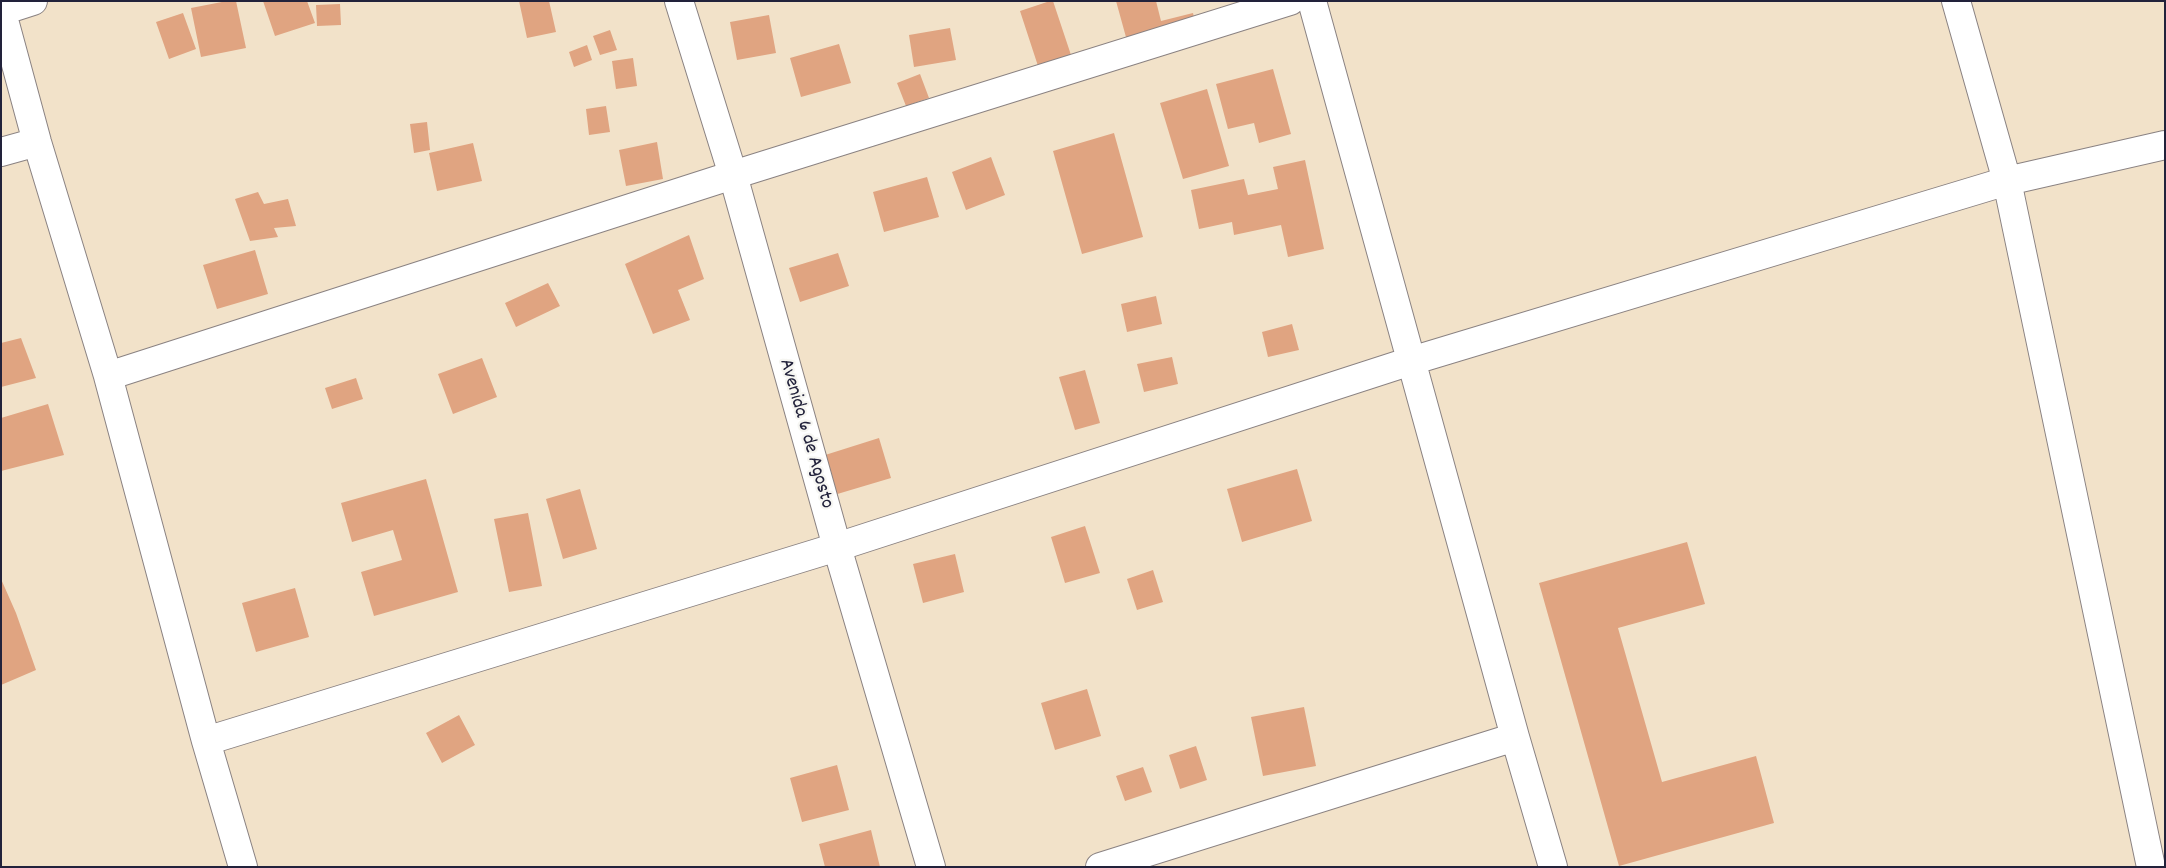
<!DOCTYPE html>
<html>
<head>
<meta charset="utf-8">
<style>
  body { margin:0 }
  #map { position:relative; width:2166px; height:868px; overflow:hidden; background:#f2e2c9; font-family:Dekko,sans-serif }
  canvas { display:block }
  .frame { position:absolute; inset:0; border:2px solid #22223b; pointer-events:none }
</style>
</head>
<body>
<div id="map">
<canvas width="2166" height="868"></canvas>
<div class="frame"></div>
</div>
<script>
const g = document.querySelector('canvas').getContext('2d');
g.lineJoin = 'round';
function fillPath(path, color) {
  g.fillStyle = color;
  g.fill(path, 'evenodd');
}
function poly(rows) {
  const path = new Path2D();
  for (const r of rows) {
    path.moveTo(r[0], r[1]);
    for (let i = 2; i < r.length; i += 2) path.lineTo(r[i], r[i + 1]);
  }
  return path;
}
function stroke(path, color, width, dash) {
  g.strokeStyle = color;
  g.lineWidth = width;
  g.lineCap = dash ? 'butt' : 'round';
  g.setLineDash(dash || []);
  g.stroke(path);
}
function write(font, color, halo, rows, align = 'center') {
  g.font = font + ' Dekko,sans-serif';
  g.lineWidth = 4.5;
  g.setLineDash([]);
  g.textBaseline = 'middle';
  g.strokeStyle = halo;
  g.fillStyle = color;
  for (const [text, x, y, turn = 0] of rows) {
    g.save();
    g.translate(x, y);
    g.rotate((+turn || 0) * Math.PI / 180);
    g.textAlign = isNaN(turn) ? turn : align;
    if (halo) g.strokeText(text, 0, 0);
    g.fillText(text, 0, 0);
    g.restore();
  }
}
const building = poly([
  [227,1,236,1,246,48,201,57,191,8],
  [263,1,307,1,315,23,275,36],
  [519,1,549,1,556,32,527,38],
  [1050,1,1053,1,1071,55,1038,66,1020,11],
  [1116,1,1156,1,1161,21,1193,13,1197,30,1129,48],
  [340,4,341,25,317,26,316,5],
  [183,13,196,49,169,59,156,22],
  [769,15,776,53,737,60,730,22],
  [950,28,956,60,914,67,909,35],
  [610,30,617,50,600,55,593,36],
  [839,44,851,83,801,97,790,58],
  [587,45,592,60,574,67,569,52],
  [633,58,637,86,616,89,612,61],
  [1273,69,1291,134,1259,143,1254,123,1228,129,1216,84],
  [920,74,929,98,906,106,897,83],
  [1207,89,1229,166,1183,179,1160,103],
  [606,106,610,132,589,135,586,109],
  [427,122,430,150,414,153,410,124],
  [1114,133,1143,237,1082,254,1053,151],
  [657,142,663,179,626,186,619,150],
  [473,143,482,181,437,191,429,153],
  [991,157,1005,195,966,210,952,172],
  [1305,160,1324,249,1288,257,1281,225,1234,235,1232,222,1199,229,1191,190,1244,179,1248,195,1278,189,1273,167],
  [927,177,939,217,884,232,873,192],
  [258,192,264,204,288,199,296,226,274,228,278,237,250,241,235,199],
  [689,235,704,279,678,290,690,320,653,334,625,264],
  [255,250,268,294,217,309,203,265],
  [838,253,849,286,800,302,789,268],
  [548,283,560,306,516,327,505,303],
  [1156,296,1162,324,1127,332,1121,304],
  [1292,324,1299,350,1268,357,1262,332],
  [21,338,36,378,1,387,1,343],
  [1172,357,1178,384,1144,392,1137,364],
  [482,358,497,397,453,414,438,374],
  [1085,370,1100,423,1075,430,1059,377],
  [356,378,363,399,332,409,325,388],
  [48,404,64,455,1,471,1,418],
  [879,438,891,478,834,495,822,456],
  [1297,469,1312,521,1242,542,1227,489],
  [426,479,458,592,374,616,361,572,402,560,393,530,352,542,341,503],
  [580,489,597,549,563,559,546,499],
  [528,513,542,586,509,592,494,519],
  [1085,526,1100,573,1065,583,1051,537],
  [1687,542,1705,604,1618,628,1662,782,1756,756,1774,823,1619,866,1539,583],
  [955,554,964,592,923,603,913,564],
  [1153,570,1163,602,1137,610,1127,579],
  [1,579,16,613,36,670,1,685],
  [295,588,309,637,256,652,242,603],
  [1087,689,1101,736,1055,750,1041,703],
  [1304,707,1316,766,1263,776,1251,717],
  [459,715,475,745,442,763,426,733],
  [1196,746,1207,780,1180,789,1169,755],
  [837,765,849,810,802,822,790,778],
  [1143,767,1152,792,1125,801,1116,776],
  [871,830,880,867,825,867,819,844]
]);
const street = poly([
  [1312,1,1515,737,1553,867],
  [1956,1,2007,181,2151,867],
  [1,9,37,142,108,376,206,741,243,867],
  [2,11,33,1],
  [1,152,37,142],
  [108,376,733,175,1290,1],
  [206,741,837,547,1411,361,2007,181,2165,145],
  [1100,867,1515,737]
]);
const secondary = poly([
  [679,1,733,175,837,547,931,867]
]);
const streetNames = [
  ["Avenida 6 de Agosto",805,434,74]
];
fillPath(building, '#e0a481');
stroke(street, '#8a8282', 30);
stroke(secondary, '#8a8282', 30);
stroke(street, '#fff', 28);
stroke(secondary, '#fff', 28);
write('20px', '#22223b', '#f6f6f2', streetNames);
</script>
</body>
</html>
